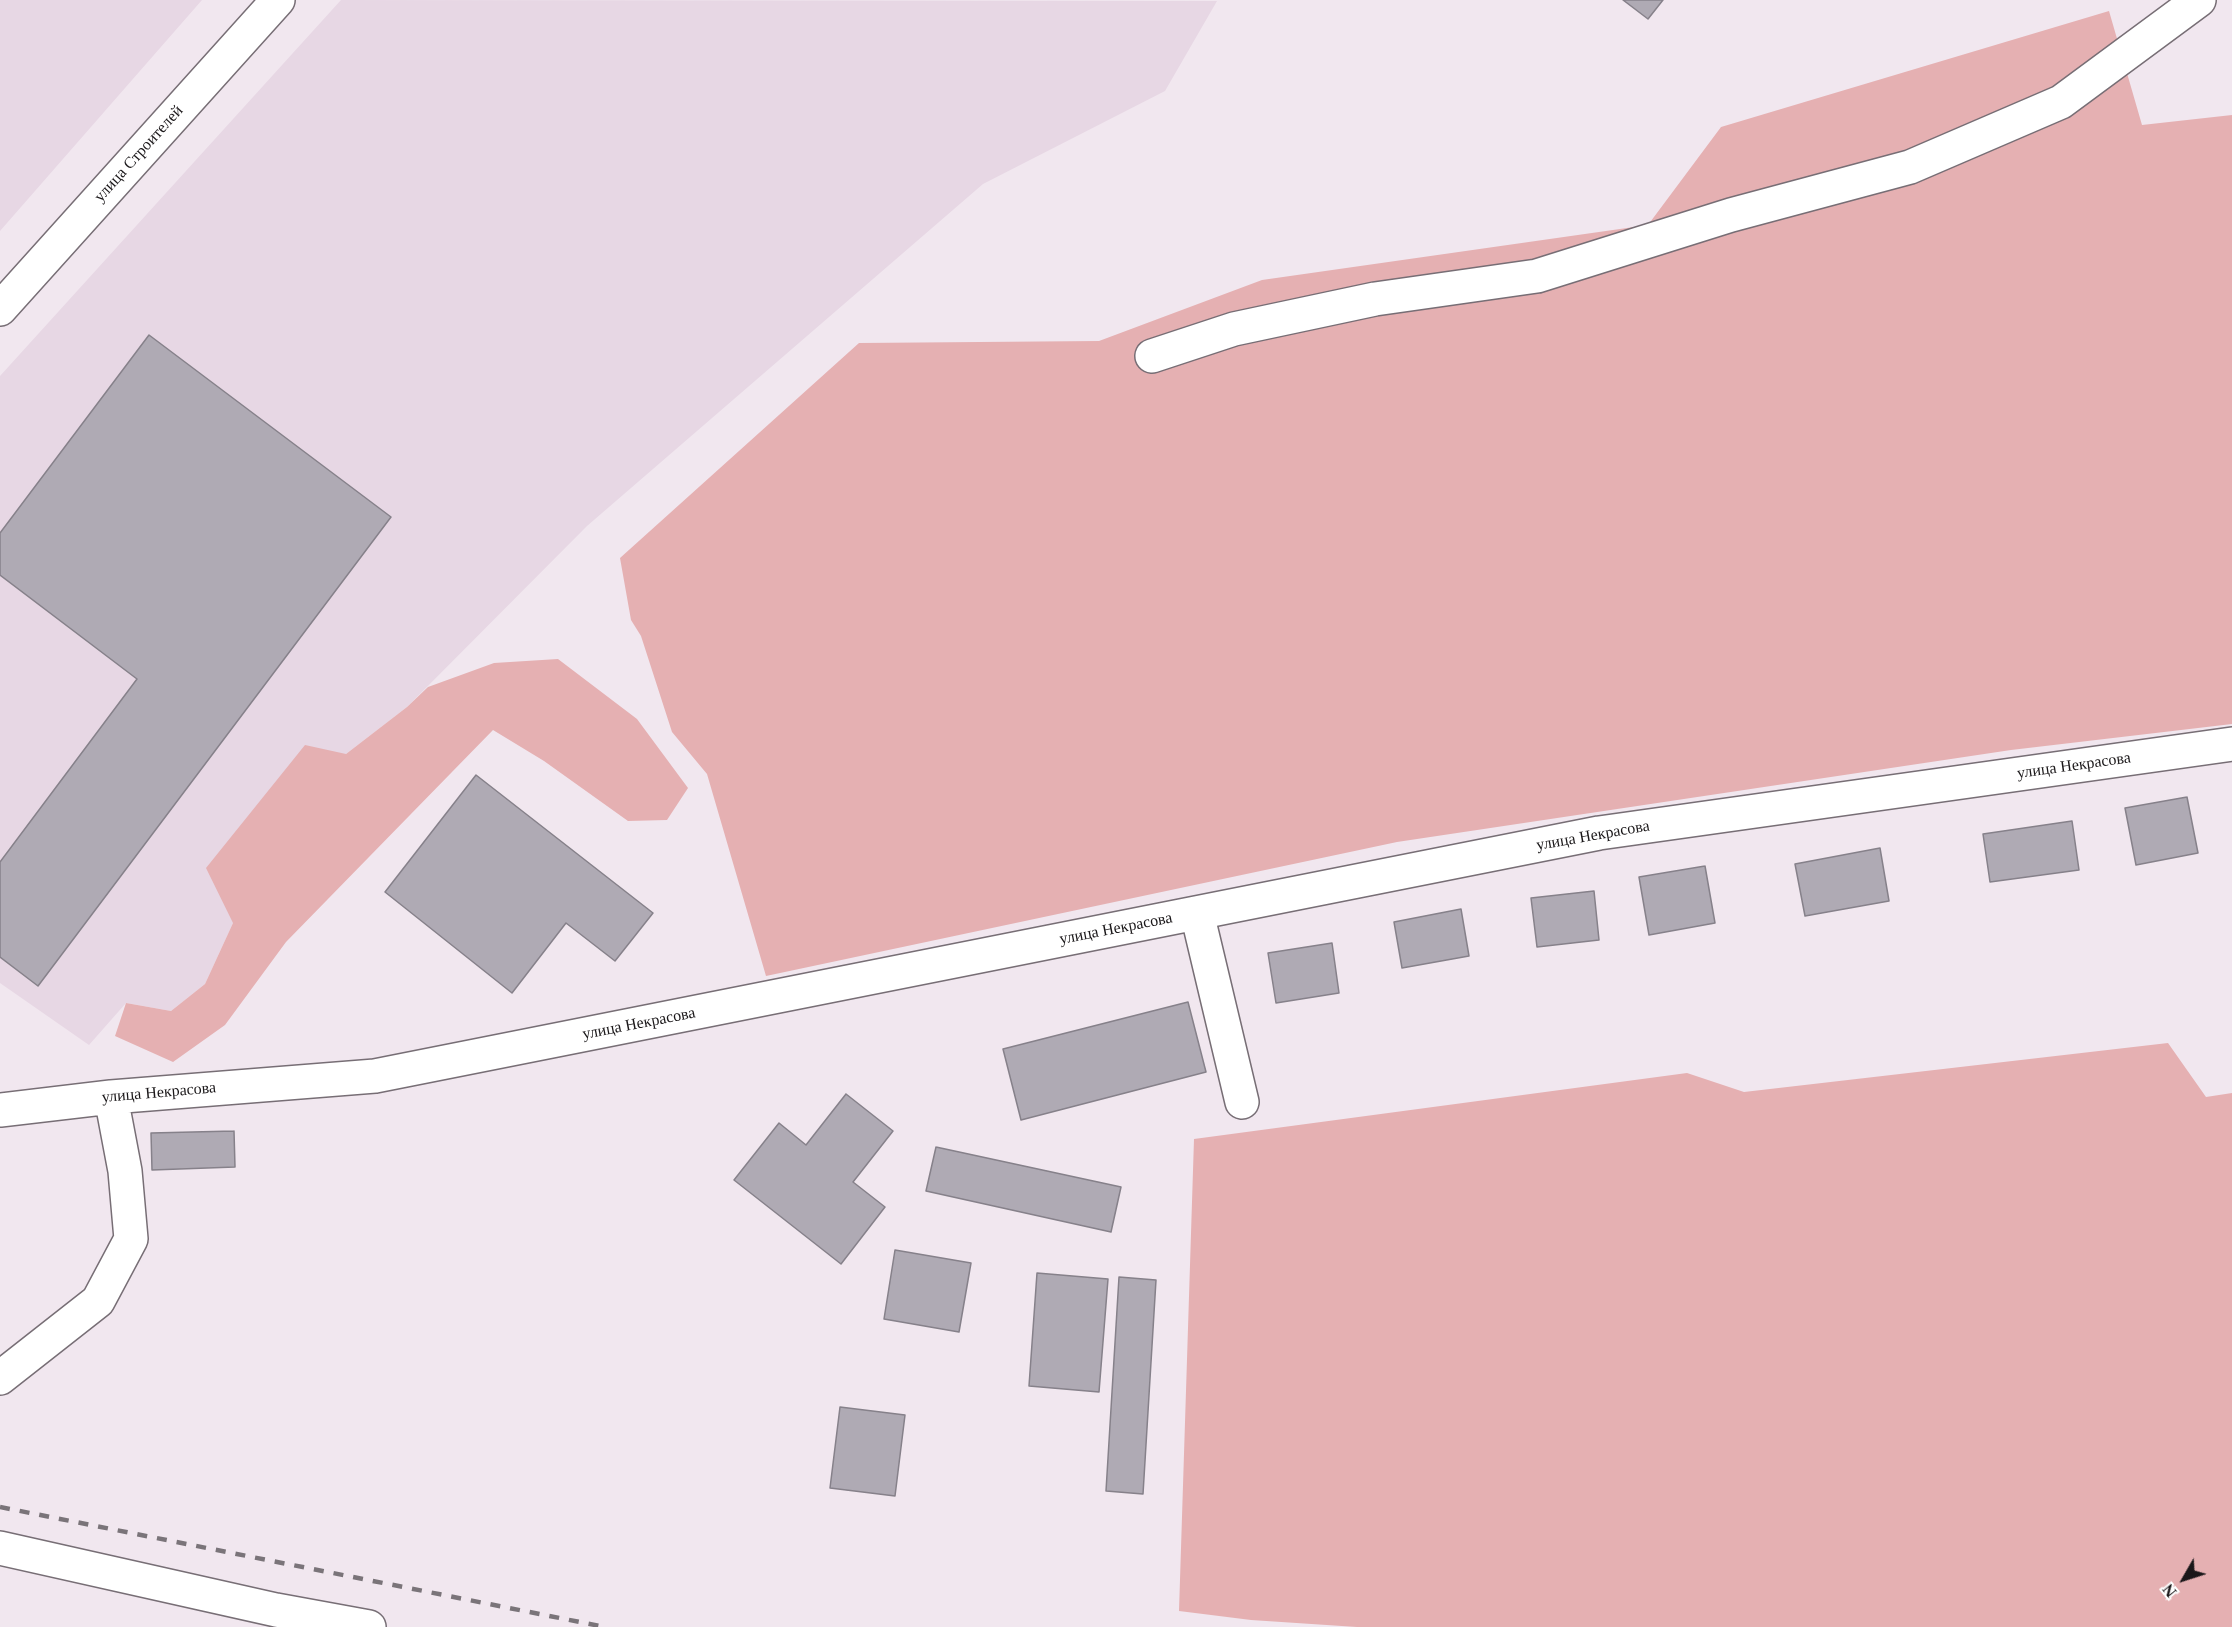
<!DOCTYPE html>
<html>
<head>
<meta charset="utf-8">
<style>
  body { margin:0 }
  #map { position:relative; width:2232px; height:1627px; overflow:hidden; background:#f1e7ef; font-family:Georgia,serif }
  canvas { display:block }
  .north { position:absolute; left:2154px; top:1549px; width:60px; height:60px; -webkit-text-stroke:4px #fff; paint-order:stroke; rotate:231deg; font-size:16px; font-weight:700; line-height:24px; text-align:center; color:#1a1719 }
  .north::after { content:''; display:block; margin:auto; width:21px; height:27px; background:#1a1719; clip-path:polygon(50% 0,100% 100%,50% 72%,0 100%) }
</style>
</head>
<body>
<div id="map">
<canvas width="2232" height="1627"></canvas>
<div class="north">N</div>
</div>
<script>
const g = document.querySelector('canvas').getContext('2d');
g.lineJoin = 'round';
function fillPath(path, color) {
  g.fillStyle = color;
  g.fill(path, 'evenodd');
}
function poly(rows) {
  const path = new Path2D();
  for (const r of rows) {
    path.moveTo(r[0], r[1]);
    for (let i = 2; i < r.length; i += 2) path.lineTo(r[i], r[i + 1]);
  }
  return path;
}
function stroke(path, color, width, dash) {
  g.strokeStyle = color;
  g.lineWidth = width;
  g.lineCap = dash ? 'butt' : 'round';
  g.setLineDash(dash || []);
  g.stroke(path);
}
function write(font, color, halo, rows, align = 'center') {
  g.font = font + ' Georgia,serif';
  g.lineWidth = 5;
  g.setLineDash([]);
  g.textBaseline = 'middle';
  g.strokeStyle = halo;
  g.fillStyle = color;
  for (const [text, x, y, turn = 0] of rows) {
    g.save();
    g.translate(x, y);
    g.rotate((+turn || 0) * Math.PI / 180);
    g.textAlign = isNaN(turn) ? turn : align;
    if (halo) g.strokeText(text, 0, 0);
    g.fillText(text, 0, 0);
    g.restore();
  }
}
const built = poly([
  [0,0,202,0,0,231],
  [341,0,1217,1,1165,91,983,184,587,526,407,707,346,754,233,923,205,984,171,1011,126,1003,89,1045,0,983,0,376]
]);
const green = poly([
  [2109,11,2142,125,2232,115,2232,724,2011,750,1397,842,766,976,707,774,672,732,641,636,631,620,620,558,859,343,1099,341,1262,280,1648,225,1721,127],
  [558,659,637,719,688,788,667,820,628,821,544,761,493,730,286,942,225,1025,173,1062,115,1036,126,1003,171,1011,205,984,233,923,206,868,305,745,346,754,407,707,428,687,494,663],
  [2168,1043,2206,1097,2232,1093,2232,1627,1357,1627,1251,1620,1179,1611,1194,1139,1687,1073,1744,1092]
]);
const building = poly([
  [1623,0,1663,0,1648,19,1623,0],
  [149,335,391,517,38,986,0,957,0,862,137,679,0,575,0,533,149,335],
  [476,775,653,913,615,961,566,923,512,993,385,892,476,775],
  [2187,797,2198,853,2136,865,2125,808,2187,797],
  [2072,821,2079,870,1990,882,1983,834,2072,821],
  [1880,848,1889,901,1805,916,1795,864,1880,848],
  [1705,866,1715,923,1649,935,1639,877,1705,866],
  [1594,891,1599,940,1537,947,1531,898,1594,891],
  [1461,909,1469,956,1402,968,1394,922,1461,909],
  [1332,943,1339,993,1276,1003,1268,953,1332,943],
  [1188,1002,1206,1072,1021,1120,1003,1049,1188,1002],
  [846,1094,893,1131,853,1182,885,1207,841,1264,734,1180,779,1123,806,1145,846,1094],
  [234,1131,235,1167,152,1170,151,1133,234,1131],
  [936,1147,1121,1187,1111,1232,926,1191,936,1147],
  [895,1250,971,1263,959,1332,884,1319,895,1250],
  [1037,1273,1108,1279,1099,1392,1029,1386,1037,1273],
  [1119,1277,1156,1280,1143,1494,1106,1491,1119,1277],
  [840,1407,905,1415,895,1496,830,1488,840,1407]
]);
const minor = poly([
  [1152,356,1234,329,1375,299,1537,276,1731,215,1910,167,2061,102,2199,0],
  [1197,913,1242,1102],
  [0,1110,111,1097,375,1076,1599,833,2232,744],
  [0,1378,98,1301,131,1239,125,1171,111,1097],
  [0,1548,276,1610,369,1627]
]);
const major = poly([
  [0,309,278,0]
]);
const rail = poly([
  [0,1507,605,1627]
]);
const streetNames = [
  ["улица Строителей",139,154,-48],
  ["улица Некрасова",2074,766,-8],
  ["улица Некрасова",1593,836,-10],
  ["улица Некрасова",1116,929,-11],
  ["улица Некрасова",639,1024,-11],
  ["улица Некрасова",159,1093,-5]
];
fillPath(built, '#e7d7e4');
fillPath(green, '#e5b0b2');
fillPath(building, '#afaab4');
stroke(building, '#86818a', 1.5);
stroke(minor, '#776e75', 36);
stroke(major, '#776e75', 36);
stroke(minor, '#fff', 33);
stroke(major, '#fff', 33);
stroke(rail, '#7a7479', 4.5, [10, 10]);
write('16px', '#1a1719', '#fff', streetNames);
</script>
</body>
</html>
